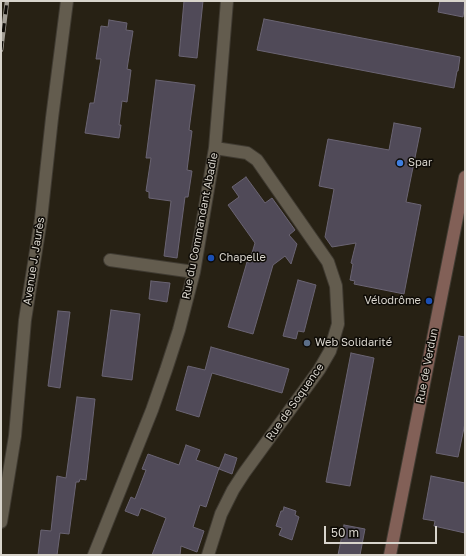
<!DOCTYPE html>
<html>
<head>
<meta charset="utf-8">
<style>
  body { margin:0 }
  #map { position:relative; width:466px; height:556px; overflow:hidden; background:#272114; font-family:"Golos Text",sans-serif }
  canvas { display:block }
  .frame { position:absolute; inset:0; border:2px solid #d8d4cc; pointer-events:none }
  .scale { position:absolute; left:324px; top:526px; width:113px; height:18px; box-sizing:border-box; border:2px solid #d8d4cc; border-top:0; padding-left:5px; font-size:12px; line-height:14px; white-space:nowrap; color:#d8d4cc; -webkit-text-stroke:3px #0e0b06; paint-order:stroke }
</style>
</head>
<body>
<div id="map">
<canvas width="466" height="556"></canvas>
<div class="frame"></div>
<div class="scale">50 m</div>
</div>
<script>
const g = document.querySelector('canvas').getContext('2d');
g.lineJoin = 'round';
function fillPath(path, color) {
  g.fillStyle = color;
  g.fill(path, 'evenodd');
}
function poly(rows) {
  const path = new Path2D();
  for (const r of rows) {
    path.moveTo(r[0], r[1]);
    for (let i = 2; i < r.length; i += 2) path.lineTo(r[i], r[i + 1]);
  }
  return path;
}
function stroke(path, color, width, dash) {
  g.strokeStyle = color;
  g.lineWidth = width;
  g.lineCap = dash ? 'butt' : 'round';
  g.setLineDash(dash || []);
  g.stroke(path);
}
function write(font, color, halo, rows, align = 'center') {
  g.font = font + ' "Golos Text",sans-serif';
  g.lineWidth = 3;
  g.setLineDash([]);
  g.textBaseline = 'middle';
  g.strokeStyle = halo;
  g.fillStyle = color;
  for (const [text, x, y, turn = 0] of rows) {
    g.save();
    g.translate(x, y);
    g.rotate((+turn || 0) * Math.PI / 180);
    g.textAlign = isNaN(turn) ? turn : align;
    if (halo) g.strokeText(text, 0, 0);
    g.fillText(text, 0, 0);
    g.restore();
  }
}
const building = poly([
  [184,1,203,1,197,58,179,56,184,1],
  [440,1,465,1,463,17,438,12,440,1],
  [264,19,460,57,458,71,457,71,454,88,257,50,264,19],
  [109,20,127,23,126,30,133,31,127,69,131,70,127,102,122,101,119,125,121,125,119,138,85,133,90,103,94,103,101,59,96,59,101,26,108,27,109,20],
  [156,80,195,85,189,130,192,131,187,170,192,171,188,197,185,197,177,258,164,256,171,201,149,198,149,192,146,191,151,158,146,158,156,80],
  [394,123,421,128,406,202,421,205,404,294,354,284,355,281,350,280,353,264,351,263,356,243,332,247,325,237,334,189,319,186,328,139,389,150,394,123],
  [246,177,265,203,272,198,295,230,289,235,297,244,291,264,285,256,273,265,253,334,228,327,247,262,249,263,255,243,228,205,239,197,232,187,246,177],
  [298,280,316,285,304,332,298,331,296,339,283,336,298,280],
  [151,281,170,283,167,302,149,299,151,281],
  [111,310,140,314,132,380,102,376,111,310],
  [58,311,70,312,60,388,48,386,58,311],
  [459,336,465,337,465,423,458,457,436,453,459,336],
  [211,347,289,369,282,393,212,373,199,417,176,410,188,366,205,370,211,347],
  [351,353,374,358,350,486,326,482,351,353],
  [77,397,95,399,86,480,80,479,79,482,76,482,69,534,60,533,57,555,38,555,41,530,51,531,57,476,66,478,77,397],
  [186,445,200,450,196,460,219,468,206,507,200,505,193,527,204,531,197,552,181,546,180,555,152,555,166,518,141,508,138,516,125,511,131,497,135,499,146,470,142,469,148,454,179,465,186,445],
  [225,454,237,458,232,474,219,469,225,454],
  [431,476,465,483,465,533,434,526,435,521,423,519,431,476],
  [284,507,296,511,295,515,299,517,292,540,279,535,282,528,276,526,281,511,283,511,284,507],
  [344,525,365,529,360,555,338,555,344,525]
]);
const minor = poly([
  [110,260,194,272],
  [94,555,152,410,166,370,179,330,194,272,215,148,227,1],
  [208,555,221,514,233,490,244,473,319,370,330,351,338,324,336,286,328,262,257,160,247,153,215,148]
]);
const tertiary = poly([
  [1,522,15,436,25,320,41,219,52,118,67,1]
]);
const secondary = poly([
  [390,555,465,177]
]);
const rail = poly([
  [1,50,7,1]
]);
const markers = [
  [400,163,4,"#3f7fe0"],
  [211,258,4,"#1a4fb4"],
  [429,301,4,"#1a4fb4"],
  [307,343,4,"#5c6f8a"]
];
const poiNames = [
  ["Spar",408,163],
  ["Chapelle",219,258],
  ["Vélodrôme",421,301,"right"],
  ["Web Solidarité",315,343]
];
const streetNames = [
  ["Rue du Commandant Abadie",200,226,-79],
  ["Avenue J. Jaurès",34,261,-81],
  ["Rue de Verdun",427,366,-79],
  ["Rue de Soquence",295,402,-55]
];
fillPath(building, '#504a58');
stroke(building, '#6a6473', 1);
stroke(minor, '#403b32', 14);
stroke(tertiary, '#403b32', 14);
stroke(secondary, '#403b32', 14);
stroke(minor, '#635c4e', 12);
stroke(tertiary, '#635c4e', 12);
stroke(secondary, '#826057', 12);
stroke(rail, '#a39e95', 4.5);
stroke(rail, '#0e0b06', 3, [9]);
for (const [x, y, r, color] of markers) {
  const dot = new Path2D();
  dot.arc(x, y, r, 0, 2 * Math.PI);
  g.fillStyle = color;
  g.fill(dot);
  stroke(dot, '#0e0b06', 1.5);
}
write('11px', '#d8d4cc', '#0e0b06', poiNames, 'left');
write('11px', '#d8d4cc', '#0e0b06', streetNames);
</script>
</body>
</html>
